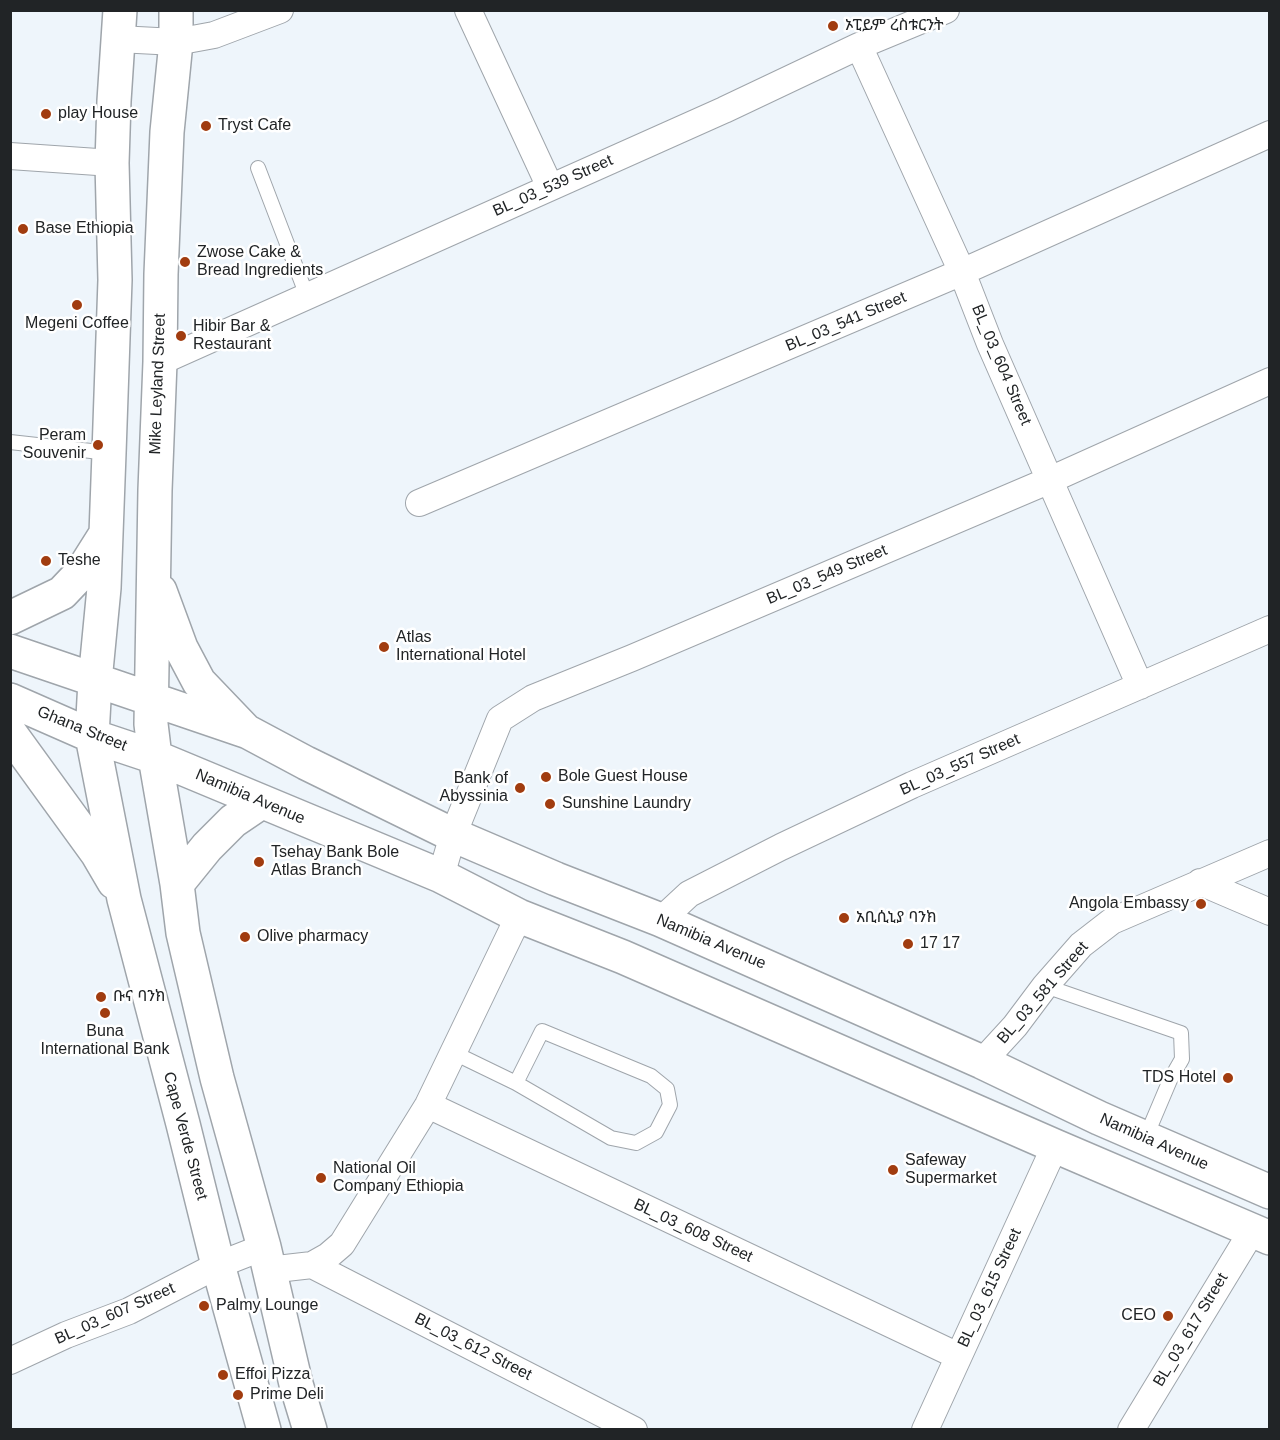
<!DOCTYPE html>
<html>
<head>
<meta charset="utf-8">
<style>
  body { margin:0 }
  #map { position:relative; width:1280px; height:1440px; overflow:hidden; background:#eef5fb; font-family:Helvetica,sans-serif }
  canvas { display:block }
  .frame { position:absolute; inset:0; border:12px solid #212426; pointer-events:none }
</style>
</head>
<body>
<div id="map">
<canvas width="1280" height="1440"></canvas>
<div class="frame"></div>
</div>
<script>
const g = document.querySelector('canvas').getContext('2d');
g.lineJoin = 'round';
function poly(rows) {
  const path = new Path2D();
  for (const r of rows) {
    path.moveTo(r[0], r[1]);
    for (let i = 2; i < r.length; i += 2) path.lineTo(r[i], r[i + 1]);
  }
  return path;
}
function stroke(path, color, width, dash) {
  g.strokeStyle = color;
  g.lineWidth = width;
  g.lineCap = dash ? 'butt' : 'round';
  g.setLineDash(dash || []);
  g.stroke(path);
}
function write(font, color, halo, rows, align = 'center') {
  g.font = font + ' Helvetica,"Noto Sans Ethiopic",sans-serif';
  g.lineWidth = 5;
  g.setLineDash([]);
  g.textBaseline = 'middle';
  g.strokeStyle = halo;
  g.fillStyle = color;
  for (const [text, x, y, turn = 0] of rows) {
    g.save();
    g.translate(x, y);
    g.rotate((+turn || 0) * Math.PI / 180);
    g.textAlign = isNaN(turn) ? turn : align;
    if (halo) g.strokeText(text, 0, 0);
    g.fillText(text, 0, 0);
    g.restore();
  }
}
const lane = poly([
  [258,168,307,296],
  [10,442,109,453],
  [1045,986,1181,1033,1182,1059,1170,1080,1145,1139],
  [452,1052,516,1083,611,1138,636,1143,656,1132,670,1105,667,1089,651,1076,542,1031,516,1083]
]);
const street = poly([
  [468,10,550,187],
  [118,39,176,42,214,35,280,10],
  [859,46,962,272,990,344,1140,686],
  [10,156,112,163],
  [160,362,724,110,859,46,946,10],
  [419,503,962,272,1270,134],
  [441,876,453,835,500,719,533,698,632,658,1050,480,1270,381],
  [1200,882,1270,912],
  [661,920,689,894,781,847,912,785,1270,629],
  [982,1062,1015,1026,1045,986,1081,945,1112,921,1270,853],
  [428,1105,958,1356],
  [312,1265,634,1430],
  [268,1270,312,1265,328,1256,342,1244,428,1105,519,916],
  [10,1361,66,1335,129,1311,218,1265,264,1247],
  [925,1430,1055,1146],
  [1131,1430,1252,1231]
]);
const primary = poly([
  [120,10,114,101,112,163,115,280,109,453,104,588,95,681,92,736,124,899,183,1124,218,1265,264,1430],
  [176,10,176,42,167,132,161,274,160,362,155,490,151,724,155,757,177,884,183,933,217,1078,264,1247,296,1384,310,1430],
  [160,591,181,648,199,682,244,729],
  [10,618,62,593,81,573,105,535],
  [10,651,248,732,306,763,453,835,556,879,661,920,982,1062,1099,1118,1270,1192],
  [10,700,92,736,155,757,441,876,519,916,623,957,1055,1146,1270,1238],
  [10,733,97,853,114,882],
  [177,884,207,847,233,821,261,802]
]);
const markers = [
  [833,26,6,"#a13c0f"],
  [46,114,6,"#a13c0f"],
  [206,126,6,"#a13c0f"],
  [23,229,6,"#a13c0f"],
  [185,262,6,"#a13c0f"],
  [77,305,6,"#a13c0f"],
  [181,336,6,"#a13c0f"],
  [98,445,6,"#a13c0f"],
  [46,561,6,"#a13c0f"],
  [384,647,6,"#a13c0f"],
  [546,777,6,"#a13c0f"],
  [520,788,6,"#a13c0f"],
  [550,804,6,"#a13c0f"],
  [259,862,6,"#a13c0f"],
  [1201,904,6,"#a13c0f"],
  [844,918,6,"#a13c0f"],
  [245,937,6,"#a13c0f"],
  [908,944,6,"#a13c0f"],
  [101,997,6,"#a13c0f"],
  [105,1013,6,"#a13c0f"],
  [1228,1078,6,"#a13c0f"],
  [893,1170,6,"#a13c0f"],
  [321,1178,6,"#a13c0f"],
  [204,1306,6,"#a13c0f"],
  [1168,1316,6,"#a13c0f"],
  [223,1375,6,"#a13c0f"],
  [238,1395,6,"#a13c0f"]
];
const poiNames = [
  ["ኦፒይም ረስቱርንት",845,26],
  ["play House",58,114],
  ["Tryst Cafe",218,126],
  ["Base Ethiopia",35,229],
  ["Zwose Cake &",197,253],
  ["Bread Ingredients",197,271],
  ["Megeni Coffee",77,324,"center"],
  ["Hibir Bar &",193,327],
  ["Restaurant",193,345],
  ["Peram",86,436,"right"],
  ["Souvenir",86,454,"right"],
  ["Teshe",58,561],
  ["Atlas",396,638],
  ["International Hotel",396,656],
  ["Bole Guest House",558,777],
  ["Bank of",508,779,"right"],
  ["Abyssinia",508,797,"right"],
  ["Sunshine Laundry",562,804],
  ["Tsehay Bank Bole",271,853],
  ["Atlas Branch",271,871],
  ["Angola Embassy",1189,904,"right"],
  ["አቢሲኒያ ባንክ",856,918],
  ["Olive pharmacy",257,937],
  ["17 17",920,944],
  ["ቡና ባንክ",113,997],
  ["Buna",105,1032,"center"],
  ["International Bank",105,1050,"center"],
  ["TDS Hotel",1216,1078,"right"],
  ["Safeway",905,1161],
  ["Supermarket",905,1179],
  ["National Oil",333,1169],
  ["Company Ethiopia",333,1187],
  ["Palmy Lounge",216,1306],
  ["CEO",1156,1316,"right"],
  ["Effoi Pizza",235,1375],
  ["Prime Deli",250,1395]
];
const streetNames = [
  ["BL_03_539 Street",553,186,-24],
  ["BL_03_541 Street",846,322,-23],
  ["BL_03_604 Street",1001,365,67],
  ["Mike Leyland Street",158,384,-88],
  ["BL_03_549 Street",827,575,-23],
  ["Ghana Street",82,729,22],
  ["BL_03_557 Street",960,765,-24],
  ["Namibia Avenue",250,797,23],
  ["Namibia Avenue",711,942,23],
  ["BL_03_581 Street",1043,993,-49],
  ["Cape Verde Street",185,1136,75],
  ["Namibia Avenue",1154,1142,24],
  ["BL_03_608 Street",693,1231,25],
  ["BL_03_615 Street",990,1288,-65],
  ["BL_03_607 Street",115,1314,-24],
  ["BL_03_617 Street",1191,1330,-59],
  ["BL_03_612 Street",473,1347,27]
];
stroke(lane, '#9fa5ab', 16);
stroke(street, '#9fa5ab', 28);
stroke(primary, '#9fa5ab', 36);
stroke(lane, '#fff', 14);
stroke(street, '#fff', 26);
stroke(primary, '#fff', 33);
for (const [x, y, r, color] of markers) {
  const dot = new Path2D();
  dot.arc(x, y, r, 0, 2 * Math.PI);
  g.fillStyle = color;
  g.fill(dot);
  stroke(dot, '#fff', 2);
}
write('16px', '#212426', '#fff', poiNames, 'left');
write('16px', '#212426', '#fff', streetNames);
</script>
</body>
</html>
